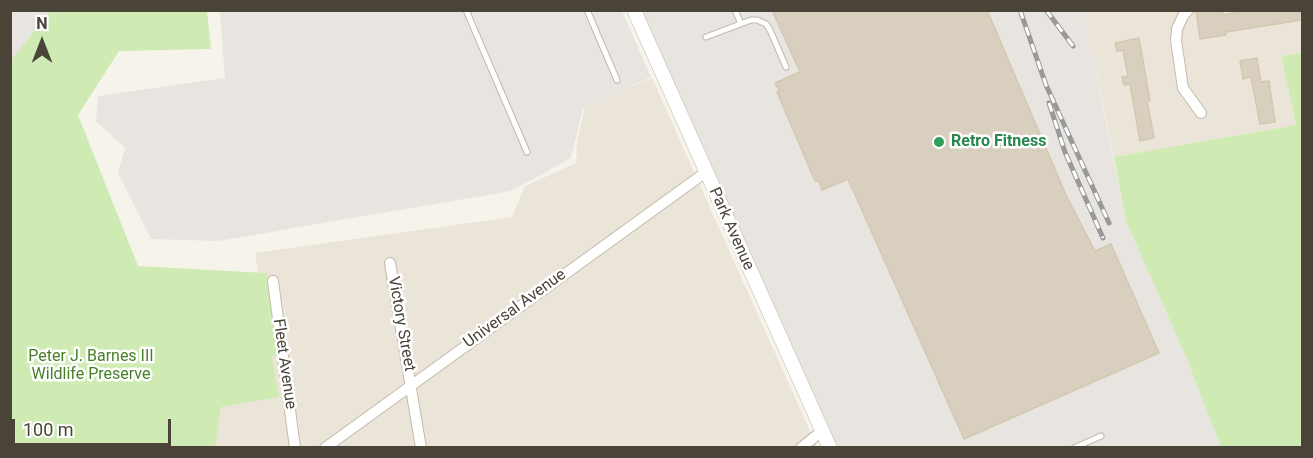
<!DOCTYPE html>
<html>
<head>
<meta charset="utf-8">
<style>
  body { margin:0 }
  #map { position:relative; width:1313px; height:458px; overflow:hidden; background:#f6f3eb; font-family:Roboto,sans-serif }
  canvas { display:block }
  .frame { position:absolute; inset:0; border:12px solid #4a4438; pointer-events:none }
  .north { position:absolute; left:12px; top:12px; width:60px; height:60px; -webkit-text-stroke:4px #fff; paint-order:stroke; rotate:0deg; font-size:16px; font-weight:700; line-height:24px; text-align:center; color:#4a4438 }
  .north::after { content:''; display:block; margin:auto; width:21px; height:27px; background:#4a4438; clip-path:polygon(50% 0,100% 100%,50% 72%,0 100%) }
  .scale { position:absolute; left:12px; top:419px; width:159px; height:27px; box-sizing:border-box; border:3px solid #4a4438; border-top:0; padding-left:8px; font-size:18px; line-height:21px; white-space:nowrap; color:#4a4438; -webkit-text-stroke:4px #fff; paint-order:stroke }
</style>
</head>
<body>
<div id="map">
<canvas width="1313" height="458"></canvas>
<div class="frame"></div>
<div class="north">N</div>
<div class="scale">100 m</div>
</div>
<script>
const g = document.querySelector('canvas').getContext('2d');
g.lineJoin = 'round';
function fillPath(path, color) {
  g.fillStyle = color;
  g.fill(path, 'evenodd');
}
function poly(rows) {
  const path = new Path2D();
  for (const r of rows) {
    path.moveTo(r[0], r[1]);
    for (let i = 2; i < r.length; i += 2) path.lineTo(r[i], r[i + 1]);
  }
  return path;
}
function stroke(path, color, width, dash) {
  g.strokeStyle = color;
  g.lineWidth = width;
  g.lineCap = dash ? 'butt' : 'round';
  g.setLineDash(dash || []);
  g.stroke(path);
}
function write(font, color, halo, rows, align = 'center') {
  g.font = font + ' Roboto,sans-serif';
  g.lineWidth = 5;
  g.setLineDash([]);
  g.textBaseline = 'middle';
  g.strokeStyle = halo;
  g.fillStyle = color;
  for (const [text, x, y, turn = 0] of rows) {
    g.save();
    g.translate(x, y);
    g.rotate((+turn || 0) * Math.PI / 180);
    g.textAlign = isNaN(turn) ? turn : align;
    if (halo) g.strokeText(text, 0, 0);
    g.fillText(text, 0, 0);
    g.restore();
  }
}
const residential = poly([
  [1084,11,1302,11,1302,53,1281,57,1296,125,1114,157],
  [652,78,817,447,187,447,269,334,255,253,512,217,525,186,576,163,577,142,585,107]
]);
const industrial = poly([
  [637,10,1084,11,1126,221,1186,357,1221,447,830,447],
  [11,11,50,11,11,62],
  [220,11,622,11,651,77,583,109,571,158,511,191,218,241,151,239,118,173,125,148,96,121,98,96,225,78]
]);
const green = poly([
  [50,11,207,11,211,49,119,51,78,115,138,266,266,273,285,355,272,356,279,397,221,407,215,447,11,447,10,62],
  [1302,53,1302,447,1221,447,1186,357,1126,221,1114,157,1296,125,1281,56]
]);
const building = poly([
  [772,10,987,10,1066,195,1095,251,1111,244,1159,353,964,439,848,179,822,190,819,181,815,181,777,92,780,91,775,83,800,72,772,10],
  [1196,10,1223,10,1223,15,1253,10,1302,10,1302,20,1226,32,1226,35,1200,39,1196,10],
  [1139,38,1150,101,1147,101,1154,138,1140,141,1130,84,1124,85,1122,77,1128,76,1123,50,1117,51,1115,43,1139,38],
  [1257,58,1261,82,1269,81,1275,122,1260,124,1251,77,1243,79,1240,61,1257,58]
]);
const service = poly([
  [466,10,527,152],
  [587,10,617,80],
  [735,10,741,24],
  [706,37,751,20,757,20,766,24,770,30,786,67],
  [1074,448,1101,436]
]);
const minor = poly([
  [1188,10,1183,16,1177,29,1176,40,1183,88,1201,113],
  [390,263,421,448],
  [273,281,295,448],
  [325,448,706,172],
  [801,448,823,430]
]);
const tertiary = poly([
  [634,10,830,448]
]);
const rail = poly([
  [1020,10,1046,85,1109,223],
  [1046,10,1073,46],
  [1049,103,1065,152,1103,238]
]);
const markers = [
  [939,142,6,"#2e9e5b"]
];
const leisureNames = [
  ["Retro Fitness",951,142]
];
const streetNames = [
  ["Park Avenue",731,229,66],
  ["Universal Avenue",515,309,-36],
  ["Victory Street",401,324,80],
  ["Fleet Avenue",284,364,82]
];
const parkNames = [
  ["Peter J. Barnes III",91,357],
  ["Wildlife Preserve",91,375]
];
fillPath(residential, '#eae5d8');
fillPath(industrial, '#e8e4df');
fillPath(green, '#cfebb3');
fillPath(building, '#d8cfbf');
stroke(building, '#d3c8b2', 1.5);
stroke(service, '#c2bbac', 7);
stroke(minor, '#c2bbac', 12);
stroke(tertiary, '#c2bbac', 15);
stroke(service, '#fff', 5);
stroke(minor, '#fff', 10);
stroke(tertiary, '#fff', 14);
stroke(rail, '#999', 5);
stroke(rail, '#fff', 3, [9]);
for (const [x, y, r, color] of markers) {
  const dot = new Path2D();
  dot.arc(x, y, r, 0, 2 * Math.PI);
  g.fillStyle = color;
  g.fill(dot);
  stroke(dot, '#fff', 2);
}
write('bold 16px', '#27864d', '#fff', leisureNames, 'left');
write('16px', '#4a4438', '#fff', streetNames);
write('16px', '#467f28', '#fff', parkNames);
</script>
</body>
</html>
